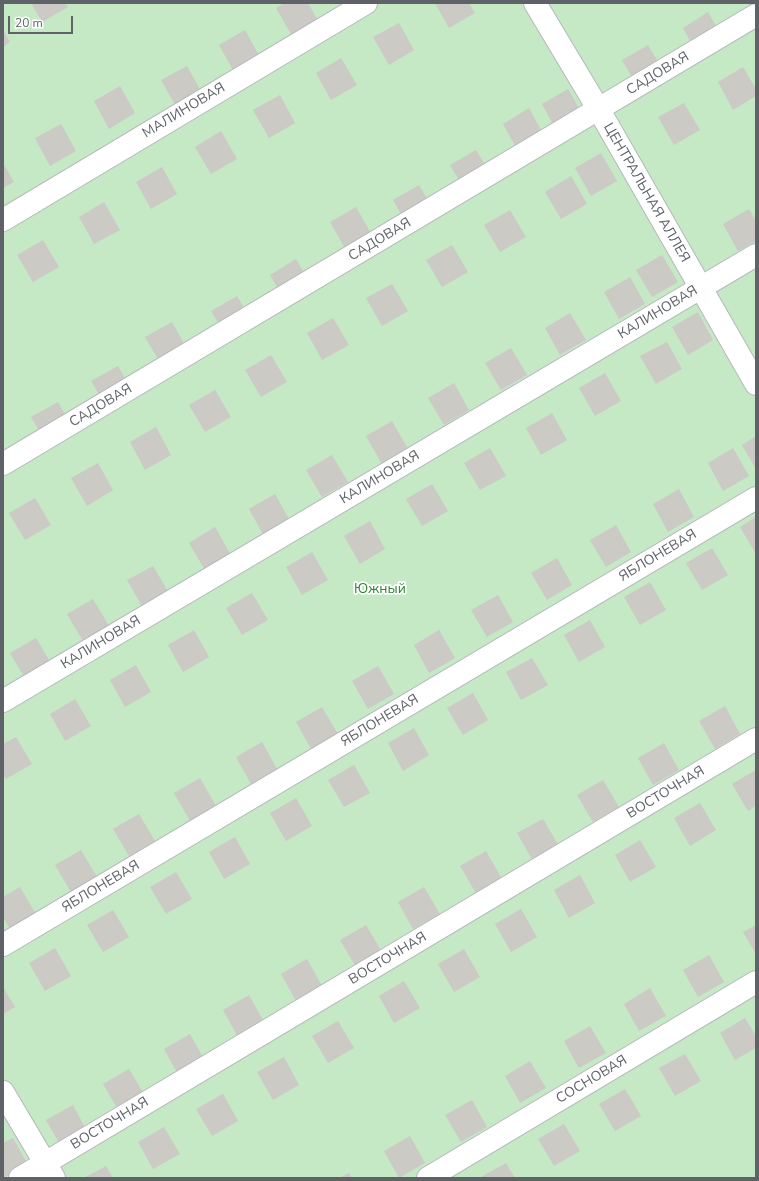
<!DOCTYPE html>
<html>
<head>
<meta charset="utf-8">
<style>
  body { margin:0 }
  #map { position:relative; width:759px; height:1181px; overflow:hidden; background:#f1efe8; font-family:"Nunito Sans",sans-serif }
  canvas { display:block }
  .frame { position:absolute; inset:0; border:4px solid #5f6368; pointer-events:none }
  .scale { position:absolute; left:8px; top:16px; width:65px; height:18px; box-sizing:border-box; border:2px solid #5f6368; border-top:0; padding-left:5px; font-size:12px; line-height:14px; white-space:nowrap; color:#5f6368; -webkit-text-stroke:3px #fff; paint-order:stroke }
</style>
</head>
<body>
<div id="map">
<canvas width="759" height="1181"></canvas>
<div class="frame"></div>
<div class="scale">20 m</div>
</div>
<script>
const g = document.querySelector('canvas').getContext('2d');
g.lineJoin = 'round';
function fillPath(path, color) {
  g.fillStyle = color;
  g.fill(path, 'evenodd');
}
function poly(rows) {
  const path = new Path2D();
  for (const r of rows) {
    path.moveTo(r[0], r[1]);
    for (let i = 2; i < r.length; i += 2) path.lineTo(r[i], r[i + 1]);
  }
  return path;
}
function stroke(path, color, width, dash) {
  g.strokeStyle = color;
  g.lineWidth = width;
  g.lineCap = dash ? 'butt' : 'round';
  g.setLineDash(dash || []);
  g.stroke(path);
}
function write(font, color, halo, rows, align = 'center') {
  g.font = font + ' "Nunito Sans",sans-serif';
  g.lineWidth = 3.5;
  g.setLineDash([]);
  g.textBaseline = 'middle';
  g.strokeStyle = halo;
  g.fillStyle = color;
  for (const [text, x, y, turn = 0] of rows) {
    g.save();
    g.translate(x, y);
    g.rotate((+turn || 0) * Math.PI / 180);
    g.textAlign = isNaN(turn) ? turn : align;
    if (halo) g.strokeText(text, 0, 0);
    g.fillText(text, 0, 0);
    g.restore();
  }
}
const green = poly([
  [3,3,756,3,756,1178,3,1178]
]);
const building = poly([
  [31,3,65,3,68,7,42,22],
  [285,3,308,3,318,21,292,36,276,8],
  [435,3,469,3,475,13,449,28],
  [748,3,756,3,756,5,751,8],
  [708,12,724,40,698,55,683,28],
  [399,23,414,50,389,65,373,37],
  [3,30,10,42,3,47],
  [245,30,260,57,234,72,219,45],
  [648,45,664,72,638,87,622,60],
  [341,58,357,85,331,100,316,73],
  [187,66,202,93,177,108,161,80],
  [743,67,756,89,756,96,733,110,718,82],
  [120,86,135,113,109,129,94,101],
  [568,89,584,117,557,132,542,104],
  [280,95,295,123,269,138,253,110],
  [684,103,700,130,674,145,658,117],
  [529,108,544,136,518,151,503,124],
  [61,124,76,151,50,166,35,138],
  [221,131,237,159,211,174,195,147],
  [476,150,492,177,466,192,450,165],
  [601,153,617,181,591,196,575,168],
  [3,163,14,182,3,188],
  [162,167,177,194,151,209,136,182],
  [571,176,587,204,561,219,545,192],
  [419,185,435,212,408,227,393,200],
  [104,202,120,230,94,244,79,217],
  [356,207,372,235,346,250,330,222],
  [749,209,756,221,756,241,738,251,723,224],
  [510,210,526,237,500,252,484,225],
  [43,240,59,267,33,282,17,255],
  [452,245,468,272,442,287,426,260],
  [662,255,678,282,652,297,636,270],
  [296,259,312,287,286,302,270,275],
  [630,277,645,304,619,319,604,292],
  [392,284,408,311,382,326,366,298],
  [237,296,253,323,227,338,211,311],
  [698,312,713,340,688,355,672,327],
  [570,313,586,340,560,355,545,328],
  [333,318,349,345,322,360,307,333],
  [172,322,187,349,161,364,145,337],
  [667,342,682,369,656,384,640,356],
  [511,348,527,375,501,390,485,363],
  [271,355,287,382,261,397,245,370],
  [118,366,133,393,107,408,91,381],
  [605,373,621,401,595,416,579,388],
  [454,383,469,410,444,425,428,398],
  [215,390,231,417,205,432,189,405],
  [58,402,73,429,47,444,31,417],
  [552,413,567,440,541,455,526,428],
  [392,421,408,449,382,464,366,436],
  [156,427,171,455,145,470,130,442],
  [756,436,756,469,742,445],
  [490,448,506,476,480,490,464,463],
  [733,448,749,476,723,491,708,463],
  [332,455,348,482,322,497,306,470],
  [98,463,113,490,87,506,71,478],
  [432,484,448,511,422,526,406,499],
  [679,489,694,517,668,532,653,504],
  [275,494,290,521,264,536,249,509],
  [35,498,51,525,25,540,9,513],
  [756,517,756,554,740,527],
  [370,521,385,549,360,564,344,536],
  [616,525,631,552,606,567,590,540],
  [215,527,231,555,205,570,189,543],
  [712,548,728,575,702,590,686,563],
  [312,552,328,580,302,595,286,567],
  [557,558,572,585,547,600,531,573],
  [153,566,169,593,143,608,127,580],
  [650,582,666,610,640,625,624,597],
  [252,593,268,620,242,635,226,608],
  [498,595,513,622,487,637,471,610],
  [93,599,109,626,83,641,67,614],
  [590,620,605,647,579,662,564,635],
  [194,630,209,657,183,672,168,645],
  [439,630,455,658,429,673,414,645],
  [36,638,52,665,26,680,10,653],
  [532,658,548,685,521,700,506,672],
  [136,665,151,692,125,707,110,680],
  [378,666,394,694,368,709,352,681],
  [473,693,488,720,463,735,447,708],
  [75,699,91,726,65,741,50,714],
  [725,706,740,734,715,749,699,721],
  [322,707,338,734,311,749,296,722],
  [414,728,429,755,403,771,388,743],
  [16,737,32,764,6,779,3,774,3,744],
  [262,742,277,769,251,784,236,757],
  [664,743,679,770,653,785,638,758],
  [354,765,370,793,344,807,328,780],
  [756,770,756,806,748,811,732,784],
  [200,778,216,806,190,821,174,793],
  [603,780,619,807,593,822,577,795],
  [296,798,312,826,286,841,270,813],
  [700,803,716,830,690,846,674,818],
  [139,814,155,841,129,856,113,829],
  [543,819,559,846,533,861,517,833],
  [235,837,250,864,224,879,209,852],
  [640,840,656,867,630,882,615,855],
  [81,850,97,877,71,892,55,865],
  [486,851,502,879,476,893,460,866],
  [176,872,192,899,166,914,150,887],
  [580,875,595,903,569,918,554,890],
  [20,887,36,914,10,929,3,917,3,897],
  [424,887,440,914,413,929,398,902],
  [521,909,537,937,511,952,495,924],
  [113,910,129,937,103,952,87,925],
  [366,925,382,952,356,967,340,940],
  [756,925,756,954,743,932],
  [55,948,71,976,45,991,29,963],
  [464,949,480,977,454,992,438,964],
  [709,955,724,982,698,997,683,970],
  [307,959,322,986,296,1001,281,974],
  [404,981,420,1008,394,1023,379,996],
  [3,987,15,1007,3,1014],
  [650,988,666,1016,639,1031,624,1004],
  [249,995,264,1022,238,1037,223,1010],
  [745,1018,756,1036,756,1048,735,1060,720,1033],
  [338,1021,354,1048,328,1063,312,1036],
  [590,1026,606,1053,579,1068,564,1041],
  [190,1034,205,1061,179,1076,164,1049],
  [685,1054,701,1081,675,1096,659,1068],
  [284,1057,299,1085,273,1100,257,1072],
  [530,1061,546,1088,520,1103,505,1076],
  [129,1069,145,1096,119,1111,103,1084],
  [625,1089,641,1116,615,1131,599,1104],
  [223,1094,238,1121,212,1136,196,1109],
  [472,1100,487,1127,461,1142,445,1115],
  [73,1105,88,1133,62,1148,46,1120],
  [564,1124,580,1151,554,1166,538,1139],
  [164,1127,180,1154,153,1169,138,1142],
  [410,1136,425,1163,399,1178,384,1151],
  [13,1138,28,1165,3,1178,3,1143],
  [506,1163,515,1178,479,1178],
  [106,1166,113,1178,84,1178],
  [349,1173,352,1178,339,1178]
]);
const street = poly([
  [535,3,599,110,756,384],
  [3,220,366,3],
  [3,464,756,15],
  [3,701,756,255],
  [3,945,756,498],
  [3,1092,54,1178],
  [20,1178,756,739],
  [428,1178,756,982]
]);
const streetNames = [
  ["САДОВАЯ",658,74,-31],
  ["МАЛИНОВАЯ",184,111,-31],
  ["ЦЕНТРАЛЬНАЯ АЛЛЕЯ",646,193,60],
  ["САДОВАЯ",380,240,-31],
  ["КАЛИНОВАЯ",658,313,-31],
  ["САДОВАЯ",101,406,-31],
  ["КАЛИНОВАЯ",380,478,-31],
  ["ЯБЛОНЕВАЯ",658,556,-31],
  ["КАЛИНОВАЯ",101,643,-31],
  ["ЯБЛОНЕВАЯ",380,721,-31],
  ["ВОСТОЧНАЯ",666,793,-31],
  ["ЯБЛОНЕВАЯ",101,887,-31],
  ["ВОСТОЧНАЯ",388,959,-31],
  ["СОСНОВАЯ",592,1080,-31],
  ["ВОСТОЧНАЯ",110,1124,-31]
];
const parkNames = [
  ["Южный",380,590]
];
fillPath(green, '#c5e8c5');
fillPath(building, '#cccac5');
stroke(street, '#b5b8bc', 24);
stroke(street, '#fff', 22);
write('14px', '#5f6368', '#fff', streetNames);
write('14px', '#348238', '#fff', parkNames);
</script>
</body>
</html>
